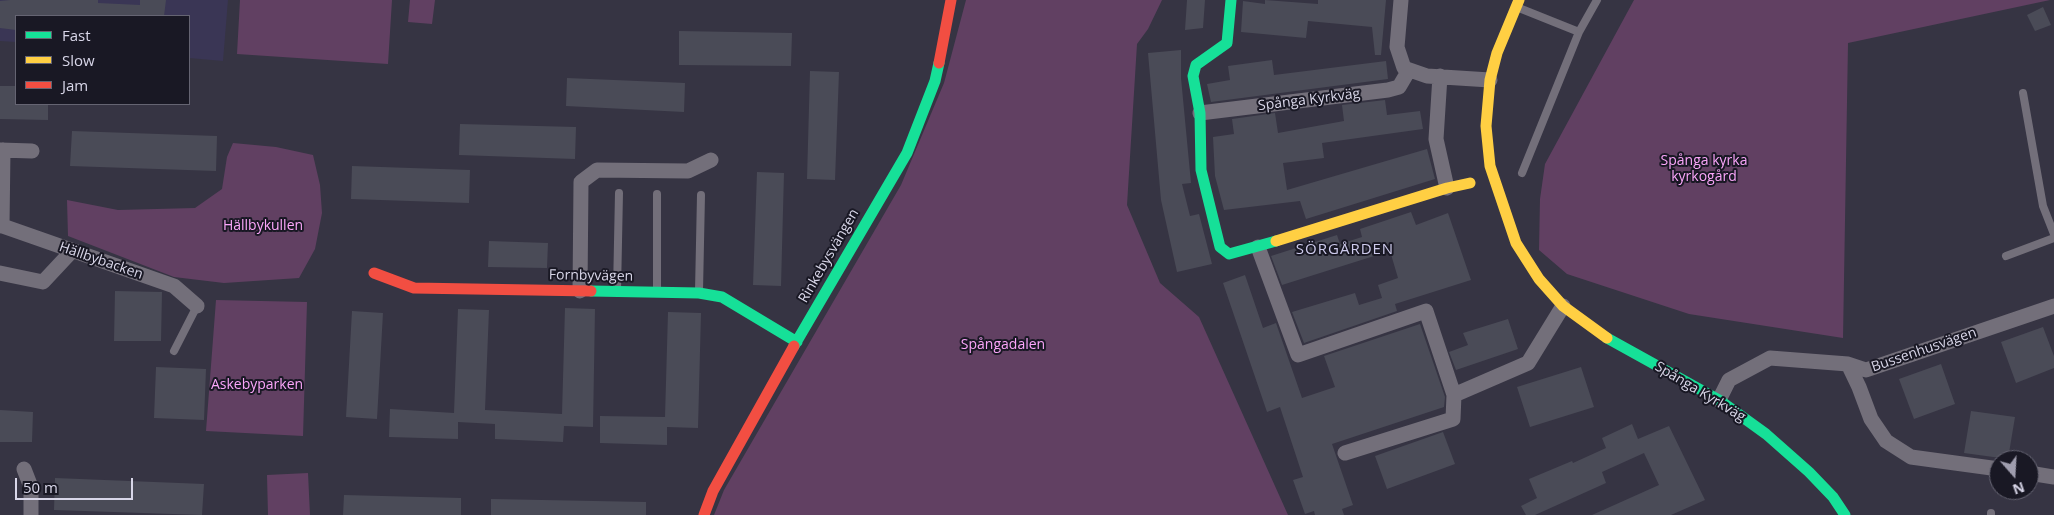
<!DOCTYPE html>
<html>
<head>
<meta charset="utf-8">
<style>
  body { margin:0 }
  #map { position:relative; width:2054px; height:515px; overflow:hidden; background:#363443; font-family:"Open Sans",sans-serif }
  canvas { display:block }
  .legend { position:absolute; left:15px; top:15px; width:175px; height:90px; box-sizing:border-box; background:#191824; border:1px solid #656472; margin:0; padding:6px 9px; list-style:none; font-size:15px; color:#d8d6e8 }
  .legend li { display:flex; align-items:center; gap:10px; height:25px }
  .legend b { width:25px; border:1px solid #656472 }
  .north { position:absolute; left:1989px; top:450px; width:50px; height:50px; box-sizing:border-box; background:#191824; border:1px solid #656472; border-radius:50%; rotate:161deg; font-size:14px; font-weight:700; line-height:20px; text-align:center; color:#d8d6e8 }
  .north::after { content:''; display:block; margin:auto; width:18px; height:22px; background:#9f9dae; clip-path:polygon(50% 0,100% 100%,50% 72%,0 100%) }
  .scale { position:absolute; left:15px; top:478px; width:118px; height:22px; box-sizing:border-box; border:2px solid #d8d6e8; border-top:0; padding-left:6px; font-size:15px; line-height:18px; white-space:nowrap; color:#d8d6e8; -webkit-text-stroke:4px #191824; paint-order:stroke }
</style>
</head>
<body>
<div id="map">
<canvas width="2054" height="515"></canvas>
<ul class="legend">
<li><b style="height:6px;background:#16e098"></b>Fast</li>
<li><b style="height:6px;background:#ffcf43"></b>Slow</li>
<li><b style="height:6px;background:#f24e42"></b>Jam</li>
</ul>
<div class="north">N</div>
<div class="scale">50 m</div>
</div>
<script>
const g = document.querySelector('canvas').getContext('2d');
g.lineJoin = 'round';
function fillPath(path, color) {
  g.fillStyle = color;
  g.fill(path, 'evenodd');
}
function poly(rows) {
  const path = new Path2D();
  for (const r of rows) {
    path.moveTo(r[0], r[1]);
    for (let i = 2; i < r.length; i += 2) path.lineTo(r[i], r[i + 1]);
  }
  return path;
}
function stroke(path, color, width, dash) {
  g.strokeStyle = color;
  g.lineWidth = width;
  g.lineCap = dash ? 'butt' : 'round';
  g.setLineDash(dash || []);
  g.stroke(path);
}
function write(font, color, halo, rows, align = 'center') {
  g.font = font + ' "Open Sans",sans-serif';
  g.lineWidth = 4;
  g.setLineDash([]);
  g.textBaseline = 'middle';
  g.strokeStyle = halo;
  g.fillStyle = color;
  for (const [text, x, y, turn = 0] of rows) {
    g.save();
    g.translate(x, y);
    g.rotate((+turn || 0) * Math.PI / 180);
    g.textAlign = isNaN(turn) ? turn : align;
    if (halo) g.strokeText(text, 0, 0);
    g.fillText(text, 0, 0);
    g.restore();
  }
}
const built = poly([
  [0,0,228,0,223,61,189,58,189,16,16,16,16,42,0,41]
]);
const green = poly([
  [240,0,392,0,388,64,237,54],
  [410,0,435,0,432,24,408,22],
  [966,0,1162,0,1148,29,1137,44,1127,205,1160,283,1199,317,1288,515,714,515,724,490,901,185,944,83],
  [1634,0,2050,0,1848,43,1843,338,1689,314,1567,274,1539,250,1540,199,1545,164],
  [233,143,276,147,313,155,320,185,322,213,315,249,299,278,224,283,174,277,68,236,67,200,118,210,195,208,222,189,227,157],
  [216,300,307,302,303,436,206,431],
  [308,473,310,515,268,515,267,475]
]);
const building = poly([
  [10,0,98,0,98,3,140,5,140,0,166,0,164,16,16,16,16,30,0,28,0,1],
  [1187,0,1205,0,1203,28,1185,30],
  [1265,0,1318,4,1318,0,1386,0,1381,55,1375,55,1372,27,1308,21,1306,38,1241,32,1243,1,1265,4],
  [2043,7,2051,25,2035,31,2027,15],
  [679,31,792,33,791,66,679,65],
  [1181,50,1181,78,1191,183,1182,184,1190,216,1199,214,1212,264,1177,272,1161,200,1148,53],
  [1272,60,1274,75,1386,61,1388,79,1211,102,1207,84,1230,80,1228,66],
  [810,71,839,72,835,180,807,179],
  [567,78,685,83,684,112,566,106],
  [0,86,16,86,16,104,48,104,48,120,0,119],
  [1385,100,1387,115,1420,111,1423,129,1322,143,1324,158,1283,163,1287,190,1427,149,1435,179,1306,219,1300,201,1224,210,1215,176,1213,137,1234,134,1232,119,1275,113,1278,133,1344,121,1342,105],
  [460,124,576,127,575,159,459,155],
  [72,131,217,136,216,171,70,166],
  [352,166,470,170,469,203,351,199],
  [757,172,784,173,781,286,753,285],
  [1411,212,1416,225,1448,213,1471,280,1395,304,1397,311,1304,343,1292,312,1355,293,1359,305,1382,298,1378,285,1398,278,1390,251,1282,285,1271,256,1337,235,1340,244,1362,237,1360,229],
  [489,241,548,243,547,268,488,267],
  [1245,275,1263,328,1276,323,1302,398,1335,387,1324,356,1420,324,1445,397,1444,407,1332,444,1353,505,1342,509,1344,515,1315,515,1314,511,1305,514,1293,480,1303,477,1280,407,1267,412,1223,283],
  [115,291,162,292,161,341,114,341],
  [565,308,595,309,593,427,564,426,563,442,495,439,495,424,458,422,458,439,389,437,390,409,454,413,458,309,489,310,485,410,562,414],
  [352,311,383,313,377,419,346,417],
  [668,312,701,313,698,428,667,427,667,445,600,443,600,416,665,417],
  [1508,319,1518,349,1456,370,1449,352,1468,345,1463,333],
  [2043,327,2054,356,2054,368,2016,383,2001,342],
  [1941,364,1955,404,1914,419,1899,379],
  [156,367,206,369,204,420,154,418],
  [1581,367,1594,407,1530,427,1517,387],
  [0,410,33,412,32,442,0,442],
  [1971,411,2015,417,2008,459,1964,453],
  [1632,424,1638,439,1669,426,1705,500,1671,515,1592,515,1659,485,1644,453,1602,472,1606,483,1535,515,1526,515,1521,506,1537,498,1529,479,1572,461,1573,463,1606,448,1602,438],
  [1443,432,1455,464,1387,489,1375,456],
  [55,478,204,484,202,515,54,510],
  [344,495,461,498,461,515,343,515],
  [491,499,646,502,646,515,491,515]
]);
const lane = poly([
  [1519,8,1579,32],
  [2023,93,2043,206,2054,234],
  [1522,173,1579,32,1597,0],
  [2006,256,2054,238],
  [657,290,657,194],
  [617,291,619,193],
  [699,291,701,195],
  [174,351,197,306],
  [1991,515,1991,513]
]);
const street = poly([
  [1401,0,1397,47,1404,68,1427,76,1490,80],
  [1440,76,1436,139,1447,188],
  [1200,113,1388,90,1399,87,1409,70],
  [0,150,32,151],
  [0,225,174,286,197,306],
  [2,226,3,150],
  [1258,247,1298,355,1426,311,1454,395,1453,419,1345,453],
  [0,273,43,282,72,251],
  [580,291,581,182,597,170,688,171,711,160],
  [1848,364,1859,387,1871,419,1886,441,1911,457,1999,469],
  [1454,395,1528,363,1563,306],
  [1719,400,1729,380,1770,358,1848,364,1866,370,2054,306],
  [24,469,31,487,31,515],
  [2029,473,2054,477]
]);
const fast = poly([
  [1231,0,1227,43,1196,65,1193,76,1200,113,1201,170,1220,247,1229,254,1276,241],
  [591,291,699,293,722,297,797,342],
  [1607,338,1719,400,1766,434,1809,472,1833,497,1845,515],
  [794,346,907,153,935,81,939,63]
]);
const slow = poly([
  [1519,0,1497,53,1490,80,1486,126,1490,166,1516,243,1539,279,1563,306,1607,338],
  [1276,241,1447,188,1470,183]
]);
const jam = poly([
  [939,63,951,0],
  [374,273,414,288,591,291],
  [704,515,713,491,794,346]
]);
const streetNames = [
  ["Spånga Kyrkväg",1309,100,-7],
  ["Rinkebysvängen",829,256,-60],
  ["Hällbybacken",101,261,19],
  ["Fornbyvägen",591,276,1],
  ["Bussenhusvägen",1924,350,-19],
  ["Spånga Kyrkväg",1700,392,31]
];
const parkNames = [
  ["Spånga kyrka",1704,161],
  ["kyrkogård",1704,177],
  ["Hällbykullen",263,226],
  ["Spångadalen",1003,345],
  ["Askebyparken",257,385]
];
const neighbourhoodNames = [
  ["SÖRGÅRDEN",1345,250]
];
fillPath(built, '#3a3655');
fillPath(green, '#614062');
fillPath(building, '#4a4b57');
stroke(lane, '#736f7a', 8);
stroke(street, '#736f7a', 15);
stroke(fast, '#16e098', 11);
stroke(slow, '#ffcf43', 11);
stroke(jam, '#f24e42', 11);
write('14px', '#d8d6e8', '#191824', streetNames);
write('14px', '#fba6fa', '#191824', parkNames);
g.letterSpacing = '1px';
write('15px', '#cecbed', '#191824', neighbourhoodNames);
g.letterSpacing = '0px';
</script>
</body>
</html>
